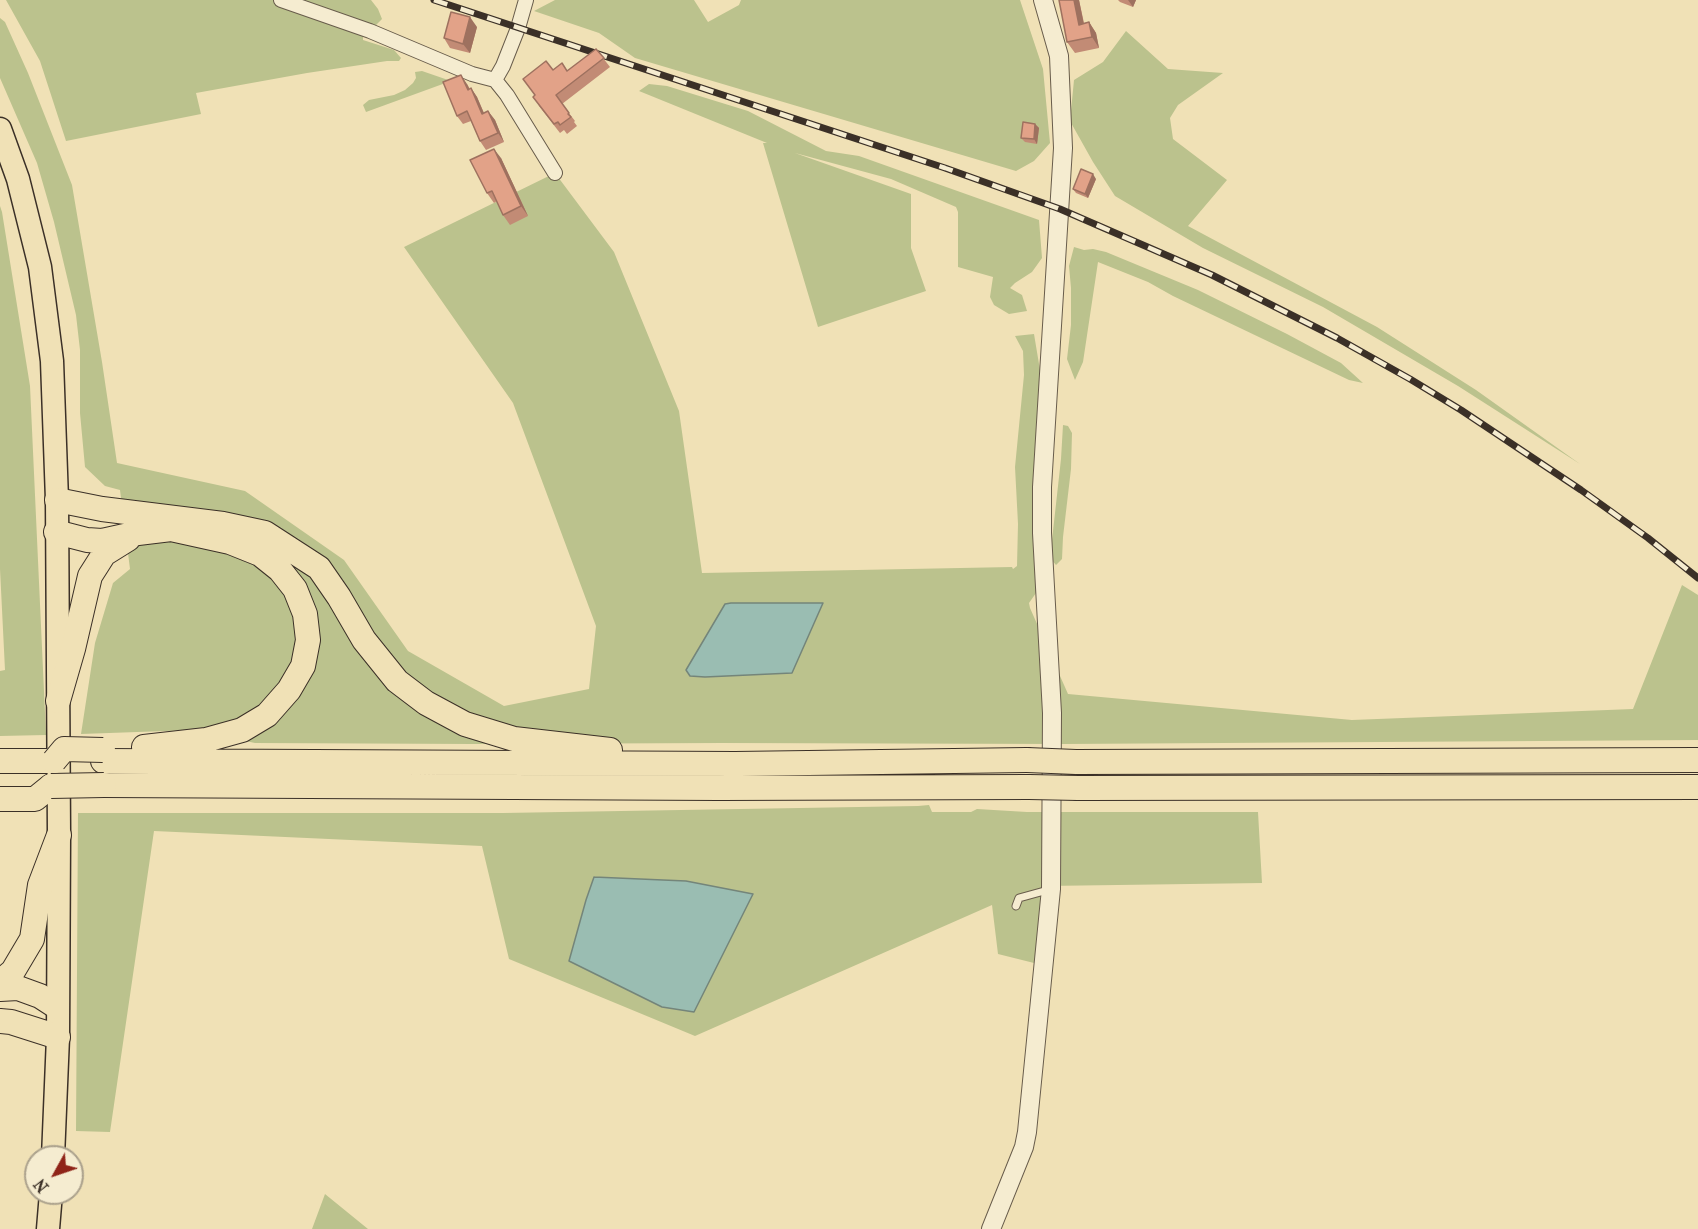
<!DOCTYPE html>
<html>
<head>
<meta charset="utf-8">
<style>
  body { margin:0 }
  #map { position:relative; width:1698px; height:1229px; overflow:hidden; background:#f0e1b6; font-family:"IM FELL French Canon",serif }
  canvas { display:block }
  .north { position:absolute; left:24px; top:1145px; width:60px; height:60px; box-sizing:border-box; background:#f5ecd0; border:2px solid #aba18c; border-radius:50%; rotate:230deg; font-size:16px; font-weight:700; line-height:24px; text-align:center; color:#3b3027 }
  .north::after { content:''; display:block; margin:auto; width:21px; height:27px; background:#8f2418; clip-path:polygon(50% 0,100% 100%,50% 72%,0 100%) }
</style>
</head>
<body>
<div id="map">
<canvas width="1698" height="1229"></canvas>
<div class="north">N</div>
</div>
<script>
const g = document.querySelector('canvas').getContext('2d');
g.lineJoin = 'round';
function fillPath(path, color) {
  g.fillStyle = color;
  g.fill(path, 'evenodd');
}
function poly(rows) {
  const path = new Path2D();
  for (const r of rows) {
    path.moveTo(r[0], r[1]);
    for (let i = 2; i < r.length; i += 2) path.lineTo(r[i], r[i + 1]);
  }
  return path;
}
function stroke(path, color, width, dash) {
  g.strokeStyle = color;
  g.lineWidth = width;
  g.lineCap = dash ? 'butt' : 'round';
  g.setLineDash(dash || []);
  g.stroke(path);
}
const green = poly([
  [6,0,277,0,363,35,363,40,394,50,401,58,399,61,387,61,307,73,196,93,201,114,66,141,40,61],
  [296,0,371,0,378,9,382,19,370,31],
  [555,0,694,0,708,22,739,5,741,0,1020,0,1043,69,1050,143,1034,161,1016,171,635,58,599,33,534,11],
  [0,18,5,22,28,73,72,185,102,362,117,463,245,491,344,560,408,651,504,706,589,689,596,626,513,403,404,247,555,173,614,252,679,411,702,573,1012,567,1013,569,1017,566,1018,524,1015,467,1024,375,1023,351,1015,336,1034,334,1040,370,1034,509,1036,593,1029,603,1030,608,1068,694,1352,720,1633,709,1682,585,1698,595,1698,740,1064,744,724,743,473,744,255,743,194,730,81,734,95,643,113,583,130,569,120,490,105,486,85,467,80,413,80,350,76,315,54,222,37,163,0,78],
  [1126,31,1168,69,1223,73,1178,105,1170,118,1173,139,1227,180,1188,226,1377,327,1476,390,1580,464,1458,386,1323,307,1203,248,1115,196,1093,162,1070,121,1074,80,1103,62],
  [422,71,451,81,366,112,363,105,369,100,394,95,405,90,413,83,416,78,415,72],
  [649,84,667,86,748,111,826,151,859,156,1039,220,1042,258,1032,272,1015,283,1010,288,1022,295,1027,311,1009,314,994,305,990,297,993,277,958,267,958,212,956,207,891,179,795,153,911,194,911,248,926,291,818,327,763,143,767,143,639,91],
  [0,206,2,212,30,386,46,735,0,736,0,671,5,670,0,569],
  [1074,247,1084,250,1093,249,1106,252,1198,290,1287,334,1341,363,1363,383,1349,380,1173,296,1148,282,1098,262,1083,362,1075,380,1067,359,1071,325,1071,288,1069,266],
  [1063,425,1068,426,1072,433,1071,469,1063,537,1062,559,1056,565,1050,558,1061,459],
  [929,805,932,812,971,812,977,809,1027,812,1258,812,1262,883,1045,886,1034,963,998,954,992,905,695,1036,509,959,482,846,154,831,110,1132,76,1131,78,813,503,813,918,806],
  [325,1194,368,1229,312,1229]
]);
const water = poly([
  [731,603,823,603,792,673,705,677,690,676,686,670,725,604,731,603],
  [594,877,686,881,753,894,694,1012,662,1007,569,961,586,900,594,877]
]);
const service = poly([
  [1016,906,1019,898,1048,890]
]);
const minor = poly([
  [281,0,370,31,472,74,495,80,503,66,518,28,526,0],
  [495,80,507,95,555,173]
]);
const tertiary = poly([
  [991,1229,1024,1147,1027,1132,1051,889,1052,713,1042,533,1042,487,1063,148,1059,56,1043,0]
]);
const primary = poly([
  [0,129,18,179,40,267,52,361,57,500,59,835,58,1037,53,1157],
  [48,1229,51,1193]
]);
const trunk = poly([
  [57,500,102,509,223,524,265,533,319,568,339,597,364,640,397,681,426,703,465,724,514,739,610,750],
  [56,532,87,540,102,541,138,533,171,529,230,542,260,554,280,570,295,589,305,614,308,640,303,666,289,690,267,715,242,730,206,740,144,747],
  [58,701,73,649,90,576,104,554,128,539],
  [0,761,54,761],
  [103,761,735,764,1027,760],
  [1076,762,1698,760],
  [104,785,719,788,1029,787],
  [1078,788,1698,787],
  [0,799,35,799,51,786],
  [0,982,13,971,32,939,40,885,59,835],
  [0,989,18,988,40,996,57,1007],
  [0,1021,11,1022,58,1037]
]);
const rail = poly([
  [434,0,945,168,1060,209,1212,275,1337,338,1410,379,1461,410,1581,490,1648,538,1698,578]
]);
const trunkBridge = poly([
  [1027,760,1076,762],
  [54,761,64,749,103,750],
  [51,786,104,785],
  [1029,787,1078,788]
]);
const wall = poly([
  [1079,0,1084,23,1089,22,1096,33,1099,48,1075,53,1067,42],
  [1118,0,1136,0,1133,7,1120,2],
  [477,27,470,53,450,48,444,38],
  [596,49,610,67,562,104,575,121,574,122,577,126,567,134,564,130,560,133,539,106,535,96,553,70,567,71],
  [467,84,470,89,471,88,477,97,484,113,488,111,495,120,504,142,486,150,480,141,471,121,463,124,457,116],
  [1035,124,1039,128,1037,144,1025,142,1021,138],
  [501,158,528,216,510,225,503,215,497,201,494,203,487,193],
  [1096,179,1088,198,1076,193,1073,189]
]);
const shadedWall = poly([
  [1074,0,1079,0,1086,35,1079,25],
  [1128,0,1136,0,1133,7],
  [470,17,477,27,470,53,463,44],
  [1089,22,1096,33,1099,48,1092,37],
  [461,75,467,84,474,99,468,90],
  [471,88,477,97,488,123,482,114],
  [488,111,495,120,504,142,498,133],
  [1035,124,1039,128,1037,144,1034,139],
  [494,149,501,158,528,216,521,206],
  [1093,174,1096,179,1088,198,1085,194]
]);
const building = poly([
  [1059,0,1074,0,1079,25,1089,22,1092,37,1067,42,1059,0],
  [451,12,470,17,463,44,444,38,451,12],
  [596,49,604,58,556,95,569,113,568,114,571,117,560,125,558,122,554,124,533,97,535,95,523,79,546,61,553,70,562,63,567,71,596,49],
  [461,75,468,90,471,88,482,114,488,111,498,133,480,141,467,111,457,116,443,82,461,75],
  [1023,122,1035,124,1034,139,1021,138,1023,122],
  [494,149,521,206,503,215,492,191,487,193,470,160,494,149],
  [1081,169,1093,174,1085,194,1073,189,1081,169]
]);
fillPath(green, '#bbc28d');
fillPath(water, '#9abdb2');
stroke(water, '#74857a', 1.5);
stroke(service, '#685c4b', 9);
stroke(minor, '#685c4b', 16);
stroke(tertiary, '#685c4b', 20);
stroke(primary, '#3b3027', 25);
stroke(trunk, '#3b3027', 26);
stroke(service, '#f5ecd0', 7);
stroke(minor, '#f5ecd0', 14);
stroke(tertiary, '#f5ecd0', 18);
stroke(primary, '#f0e1b6', 22);
stroke(trunk, '#f0e1b6', 24);
stroke(rail, '#3b3027', 7);
stroke(rail, '#f5ecd0', 4.5, [14]);
stroke(trunkBridge, '#3b3027', 26, []);
stroke(trunkBridge, '#f0e1b6', 24);
fillPath(wall, '#c28b75');
fillPath(shadedWall, '#9e715f');
fillPath(building, '#e2a288');
stroke(building, '#9e715f', 1.5);
</script>
</body>
</html>
